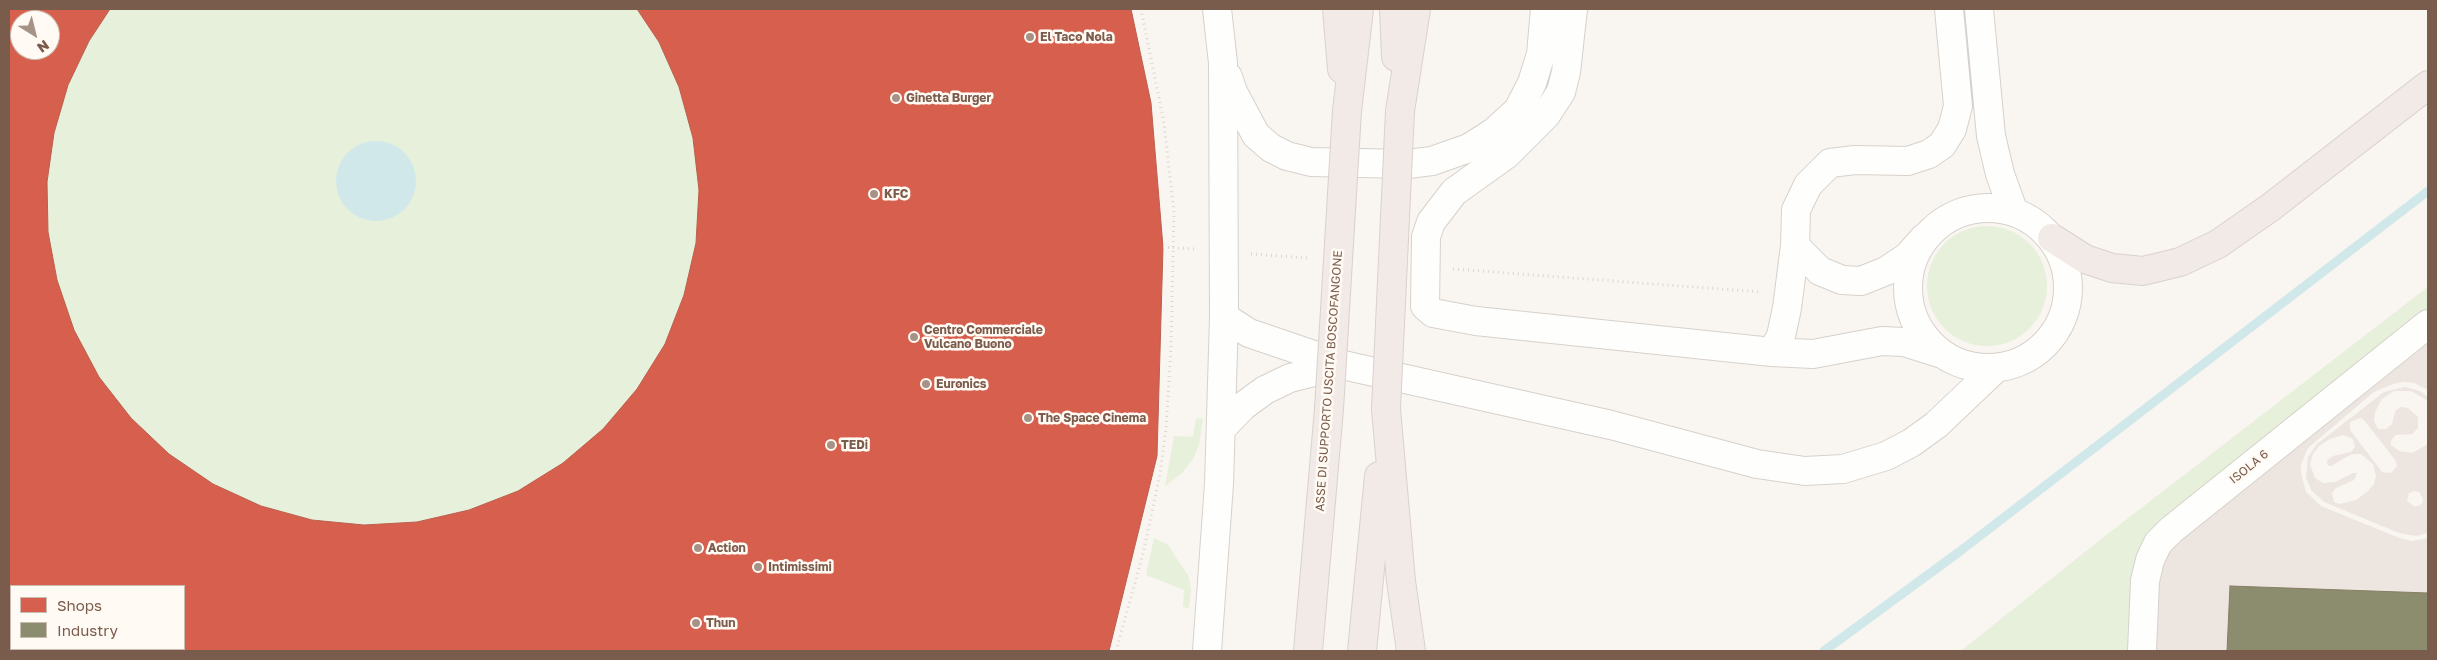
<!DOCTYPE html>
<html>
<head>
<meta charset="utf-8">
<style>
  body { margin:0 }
  #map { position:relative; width:2437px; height:660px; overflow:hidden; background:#f9f5f0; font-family:"Golos Text",sans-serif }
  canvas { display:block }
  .frame { position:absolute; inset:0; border:10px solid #7a5c4d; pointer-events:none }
  .legend { position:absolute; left:10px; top:585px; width:175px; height:65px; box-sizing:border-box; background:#fffaf3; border:1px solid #cabbb1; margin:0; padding:6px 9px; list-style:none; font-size:15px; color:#7a5c4d }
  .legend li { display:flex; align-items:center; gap:10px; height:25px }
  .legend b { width:25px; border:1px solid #cabbb1 }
  .north { position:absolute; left:10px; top:10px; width:50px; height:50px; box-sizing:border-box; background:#fffaf3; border:1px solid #cabbb1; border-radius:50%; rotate:144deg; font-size:14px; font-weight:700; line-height:20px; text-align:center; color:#7a5c4d }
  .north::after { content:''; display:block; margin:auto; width:18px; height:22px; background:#a69286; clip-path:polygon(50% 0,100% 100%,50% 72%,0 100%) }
</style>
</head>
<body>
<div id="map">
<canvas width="2437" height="660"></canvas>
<div class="frame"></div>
<ul class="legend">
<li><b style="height:14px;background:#d6604d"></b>Shops</li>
<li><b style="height:14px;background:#8c8c6e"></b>Industry</li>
</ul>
<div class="north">N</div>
</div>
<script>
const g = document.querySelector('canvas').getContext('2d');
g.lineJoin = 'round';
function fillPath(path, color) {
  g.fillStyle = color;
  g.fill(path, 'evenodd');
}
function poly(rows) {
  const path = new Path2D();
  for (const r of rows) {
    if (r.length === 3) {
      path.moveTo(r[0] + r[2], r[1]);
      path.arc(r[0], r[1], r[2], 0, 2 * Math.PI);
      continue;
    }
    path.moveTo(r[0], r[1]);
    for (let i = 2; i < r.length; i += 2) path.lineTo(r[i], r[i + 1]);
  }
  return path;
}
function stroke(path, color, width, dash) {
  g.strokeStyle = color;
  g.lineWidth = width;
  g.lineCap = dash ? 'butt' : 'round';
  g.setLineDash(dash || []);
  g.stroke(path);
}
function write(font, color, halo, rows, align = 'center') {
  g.font = font + ' "Golos Text",sans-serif';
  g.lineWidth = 5;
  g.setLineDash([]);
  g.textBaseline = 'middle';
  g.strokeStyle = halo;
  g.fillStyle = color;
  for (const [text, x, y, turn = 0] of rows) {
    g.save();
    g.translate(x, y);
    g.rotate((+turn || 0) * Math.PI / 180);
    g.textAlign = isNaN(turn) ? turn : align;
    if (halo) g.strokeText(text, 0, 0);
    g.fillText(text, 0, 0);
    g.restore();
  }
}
const industrial = poly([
  [2428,287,2428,390,2414,383,2403,382,2393,384,2374,392,2308,448,2301,465,2301,474,2306,492,2321,506,2402,539,2412,541,2428,538,2428,651,1961,651,2104,537],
  [2405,387,2420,391,2428,397,2428,401,2411,391,2394,391,2382,399,2375,412,2374,421,2378,429,2386,429,2392,424,2395,411,2401,407,2408,408,2418,417,2418,428,2412,434,2396,435,2391,440,2391,445,2399,451,2412,453,2428,444,2428,533,2416,536,2399,533,2324,502,2311,490,2306,477,2308,457,2317,444,2384,392],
  [2360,418,2364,420,2396,461,2397,466,2391,473,2382,472,2350,430,2350,422],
  [2343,435,2353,439,2355,447,2351,452,2333,456,2327,460,2328,466,2331,466,2352,454,2361,454,2373,464,2376,476,2374,484,2368,491,2356,500,2340,504,2334,502,2332,493,2336,488,2354,480,2357,473,2353,473,2335,482,2323,483,2315,478,2310,464,2313,454,2319,446,2330,439],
  [2414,491,2419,492,2423,499,2422,504,2415,507,2407,501,2409,493]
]);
const green = poly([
  [110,9,637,9,659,42,679,87,693,138,699,190,696,243,684,295,665,344,637,389,603,429,563,463,518,491,469,510,417,522,364,525,312,520,261,506,213,484,169,454,131,418,99,377,74,330,57,280,48,232,47,182,54,133,68,85,89,41],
  [1987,286,60],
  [2428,287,2428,310,2162,518,2149,534,2131,651,1961,651,2104,537],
  [1196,418,1203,419,1199,445,1193,459,1182,473,1165,486,1174,436,1193,437],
  [1154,538,1168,545,1189,577,1191,590,1189,609,1183,606,1184,590,1146,575]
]);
const water = poly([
  [376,181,40]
]);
const shops = poly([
  [9,9,110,9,89,41,68,85,54,133,47,182,48,232,57,280,74,330,99,377,131,418,169,454,213,484,261,506,312,520,364,525,417,522,469,510,518,491,563,463,603,429,637,389,665,344,684,295,696,243,699,190,693,138,679,87,659,42,637,9,1131,9,1151,103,1163,247,1157,456,1109,651,9,651,9,9],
  [20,20,50,20,50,50,20,50,20,20],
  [11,586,184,586,184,649,11,649,11,586]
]);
const industry = poly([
  [2230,586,2428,593,2428,651,2227,651,2230,586]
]);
const stream = poly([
  [1824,651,1959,552,2428,191]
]);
const path = poly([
  [1163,247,1195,249],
  [1251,254,1309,258],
  [1453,269,1761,292],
  [1116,651,1143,554,1160,474,1166,429,1171,348,1174,212,1164,123,1141,9]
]);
const minor = poly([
  [1573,9,1566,72,1561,92,1546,115,1507,154,1454,192,1431,222,1426,237,1425,306,1433,313,1476,321,1772,352,1813,354,1882,341,1904,342,1942,354],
  [1979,9,1991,136,2000,174,2013,210],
  [1228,77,1233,92,1256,135,1271,148,1287,156,1311,162,1408,164,1432,161,1469,148,1494,132,1518,110,1532,83,1541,54,1545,9],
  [1988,288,80],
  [1924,238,1907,257,1886,271,1861,281,1842,280,1820,271,1795,246,1796,210,1808,185,1830,163,1855,160,1908,161,1929,154,1942,145,1952,129,1958,106,1949,9],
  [1224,317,1249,333,1343,365,1611,425,1757,464,1805,471,1843,469,1886,456,1911,443,1936,425,1996,368],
  [1772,352,1781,336,1787,308,1795,246],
  [1221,429,1243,406,1265,390,1290,378,1342,365],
  [1207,651,1219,484,1224,317,1223,63,1217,9],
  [2142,651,2145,581,2150,560,2158,543,2171,530,2428,324]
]);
const highway = poly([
  [1337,9,1342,69],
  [1394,9,1396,57],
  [1347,111,1359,9],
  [1400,111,1416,9],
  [2052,238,2085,259,2112,268,2143,271,2180,262,2218,244,2271,207,2428,85],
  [1386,409,1401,581,1411,651],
  [1308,651,1329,409],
  [1362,651,1379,476]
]);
const highwayBridge = poly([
  [1329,409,1347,111],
  [1386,409,1400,111]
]);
const markers = [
  [1030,37,5,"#a69286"],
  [896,98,5,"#a69286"],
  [874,194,5,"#a69286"],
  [914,337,5,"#a69286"],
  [926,384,5,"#a69286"],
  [1028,418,5,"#a69286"],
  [831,445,5,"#a69286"],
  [698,548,5,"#a69286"],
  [758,567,5,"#a69286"],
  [696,623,5,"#a69286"]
];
const poiNames = [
  ["El Taco Nola",1040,37],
  ["Ginetta Burger",906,98],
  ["KFC",884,194],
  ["Centro Commerciale",924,330],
  ["Vulcano Buono",924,344],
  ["Euronics",936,384],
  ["The Space Cinema",1038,418],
  ["TEDi",841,445],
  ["Action",708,548],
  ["Intimissimi",768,567],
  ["Thun",706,623]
];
const streetNames = [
  ["ASSE DI SUPPORTO USCITA BOSCOFANGONE",1329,381,-86],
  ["ISOLA 6",2249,467,-39]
];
fillPath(industrial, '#ede5e0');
fillPath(green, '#e7f0db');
fillPath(water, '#d0e8ea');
fillPath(shops, '#d6604d');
stroke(shops, '#ba5f4d', 1);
fillPath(industry, '#8c8c6e');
stroke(industry, '#877e64', 1);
stroke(stream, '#d0e8ea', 9);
stroke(minor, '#d7d1cb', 30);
stroke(highway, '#dad1cc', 30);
stroke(path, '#dcd5d0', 3, [1, 4]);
stroke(minor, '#fefefd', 28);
stroke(highway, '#f2eae7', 28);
stroke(highwayBridge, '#dad1cc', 30, []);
stroke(highwayBridge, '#f2eae7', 28);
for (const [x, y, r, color] of markers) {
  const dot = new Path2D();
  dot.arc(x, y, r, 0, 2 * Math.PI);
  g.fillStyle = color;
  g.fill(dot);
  stroke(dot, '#fffaf3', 2);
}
write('bold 12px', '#7a5c4d', '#fffaf3', poiNames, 'left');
write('12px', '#7a5c4d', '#fffaf3', streetNames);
</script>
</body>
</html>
